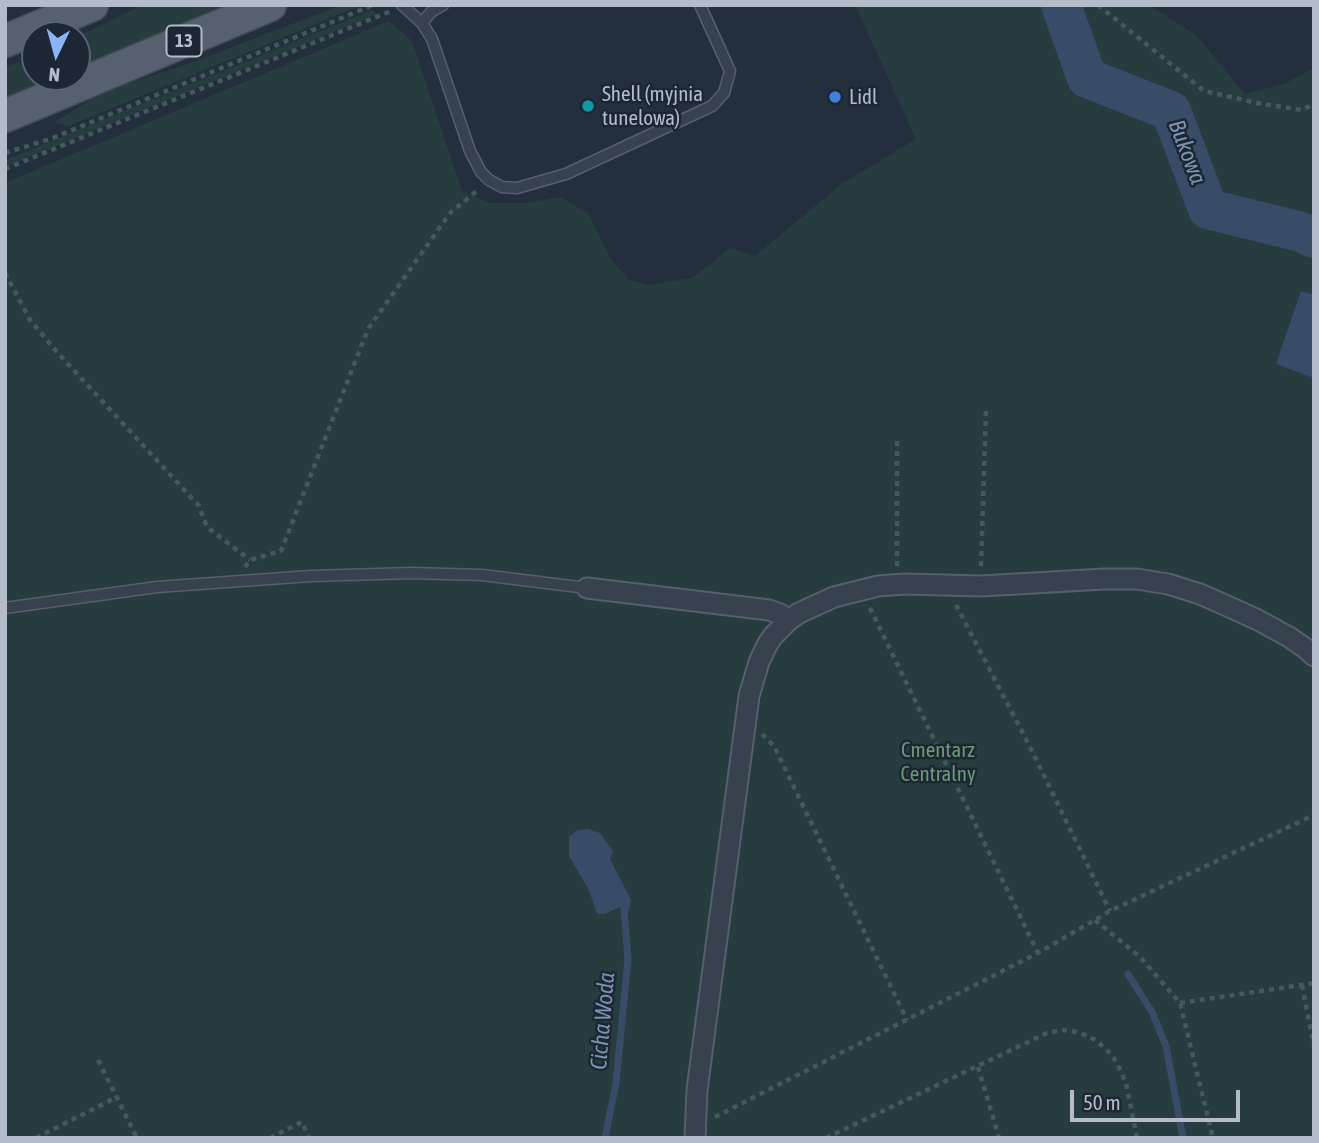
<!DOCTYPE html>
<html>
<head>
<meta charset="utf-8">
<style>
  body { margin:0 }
  #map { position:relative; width:1319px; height:1143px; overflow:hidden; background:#242f3e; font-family:"Asap Condensed",sans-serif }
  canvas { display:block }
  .frame { position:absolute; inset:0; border:7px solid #b4bcc9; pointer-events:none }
  .north { position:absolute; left:21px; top:21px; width:70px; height:70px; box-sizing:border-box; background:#1d2633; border:2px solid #59626f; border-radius:50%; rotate:185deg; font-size:19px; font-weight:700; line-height:28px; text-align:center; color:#b4bcc9 }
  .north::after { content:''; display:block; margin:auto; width:24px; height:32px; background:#8ab4f8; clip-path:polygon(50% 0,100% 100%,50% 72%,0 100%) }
  .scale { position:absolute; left:1070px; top:1090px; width:170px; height:32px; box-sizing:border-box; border:4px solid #b4bcc9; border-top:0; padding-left:9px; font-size:21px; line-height:24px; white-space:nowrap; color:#b4bcc9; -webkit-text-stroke:5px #1d2633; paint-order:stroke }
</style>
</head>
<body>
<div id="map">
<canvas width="1319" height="1143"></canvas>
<div class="frame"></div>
<div class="north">N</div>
<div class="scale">50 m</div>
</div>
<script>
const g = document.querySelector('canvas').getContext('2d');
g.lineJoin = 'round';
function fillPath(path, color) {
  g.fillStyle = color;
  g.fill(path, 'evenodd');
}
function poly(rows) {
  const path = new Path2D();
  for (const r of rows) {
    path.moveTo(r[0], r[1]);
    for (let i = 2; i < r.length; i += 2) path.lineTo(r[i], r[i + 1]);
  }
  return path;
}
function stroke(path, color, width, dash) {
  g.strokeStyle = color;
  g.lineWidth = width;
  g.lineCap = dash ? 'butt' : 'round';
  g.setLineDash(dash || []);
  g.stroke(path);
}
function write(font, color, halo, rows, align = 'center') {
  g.font = font + ' "Asap Condensed",sans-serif';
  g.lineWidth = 5;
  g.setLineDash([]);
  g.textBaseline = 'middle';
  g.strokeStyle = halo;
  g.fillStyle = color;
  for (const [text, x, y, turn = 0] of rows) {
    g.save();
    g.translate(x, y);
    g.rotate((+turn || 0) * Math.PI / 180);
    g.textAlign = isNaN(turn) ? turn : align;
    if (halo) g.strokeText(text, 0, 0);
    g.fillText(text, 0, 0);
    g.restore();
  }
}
const green = poly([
  [143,5,228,5,77,69,77,37],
  [341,5,362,5,66,127,62,124,54,123,91,99,130,83,188,64],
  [855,5,1149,5,1196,35,1245,94,1286,83,1314,68,1314,1138,5,1138,5,183,389,21,412,41,462,191,489,203,527,203,561,197,588,214,610,258,629,280,650,285,692,278,730,248,755,256,843,183,916,139],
  [372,10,377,14,5,167,5,160],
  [35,56,35,77,60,77,5,100,5,68]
]);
const water = poly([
  [1301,291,1314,295,1314,378,1276,364],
  [588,829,600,833,613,851,610,859,631,900,629,911,620,907,605,914,597,914,589,890,569,856,569,836,578,830]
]);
const stream = poly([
  [1128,974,1152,1012,1166,1046,1183,1138],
  [605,1138,616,1083,628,959,624,908]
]);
const river = poly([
  [1061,5,1087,78,1171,111,1208,209,1301,232,1314,238]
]);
const path = poly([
  [1098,5,1204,91,1262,104,1302,110,1314,104],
  [5,153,53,138,373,5],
  [5,169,391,11],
  [5,273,30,320,57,352,199,506,207,527,250,560],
  [897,441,897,566],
  [981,566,986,409],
  [245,567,250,560,281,551,368,329,450,213,478,190],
  [956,605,1029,745,1110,911],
  [870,608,1038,953],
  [762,734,774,746,907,1020],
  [1095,920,1140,957,1180,1003,1213,1138],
  [1302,985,1314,1046],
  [1180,1003,1314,983],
  [98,1060,137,1138],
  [978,1067,999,1138],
  [715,1117,1038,953,1110,911,1314,815],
  [36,1138,117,1097],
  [270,1138,302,1122,309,1138],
  [826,1138,1047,1033,1062,1030,1072,1031,1088,1036,1097,1041,1112,1055,1118,1065,1126,1083,1137,1138]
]);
const lane = poly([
  [402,5,422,23,432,39,470,151,481,172,489,180,502,187,517,188,566,174,712,106,724,93,730,71,700,5],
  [422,23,431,12,443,5],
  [5,608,157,587,311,576,411,573,482,575,587,588]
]);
const street = poly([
  [587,588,769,610,780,614,789,620],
  [695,1138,697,1090,749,696,759,662,767,645,773,636,789,620,799,613,834,597,878,586,905,584,981,586,1104,579,1137,579,1168,584,1200,594,1225,605,1258,620,1289,637,1305,648,1314,656]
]);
const primary = poly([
  [5,41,92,5],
  [5,116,270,5]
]);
const markers = [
  [835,97,7,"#3f7fe0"],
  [588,106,7,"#0f9aa8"]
];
const shields = [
  [184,41,35]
];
const shieldNames = [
  ["13",184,41]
];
const poiNames = [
  ["Shell (myjnia",602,94],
  ["tunelowa)",602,118],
  ["Lidl",849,97]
];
const parkNames = [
  ["Cmentarz",938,750],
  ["Centralny",938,774]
];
const waterNames = [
  ["Bukowa",1187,152,69],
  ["Cicha Woda",603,1021,-85]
];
fillPath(green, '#263c3f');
fillPath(water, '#394c67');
stroke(stream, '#394c67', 7);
stroke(river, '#394c67', 40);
stroke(lane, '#565f6c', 13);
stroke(street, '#565f6c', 23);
stroke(primary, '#414a57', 35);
stroke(path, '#44595c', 4.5, [5, 5]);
stroke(lane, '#38414e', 10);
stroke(street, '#38414e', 19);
stroke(primary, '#56606e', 32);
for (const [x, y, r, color] of markers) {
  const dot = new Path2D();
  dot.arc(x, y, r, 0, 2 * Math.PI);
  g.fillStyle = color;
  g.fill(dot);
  stroke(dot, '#1d2633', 2.5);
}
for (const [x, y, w] of shields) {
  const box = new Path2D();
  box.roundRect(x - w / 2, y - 15.5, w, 31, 5);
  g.fillStyle = '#1d2633';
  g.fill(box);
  stroke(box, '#b4bcc9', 2);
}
write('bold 19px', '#b4bcc9', null, shieldNames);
write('21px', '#b4bcc9', '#1d2633', poiNames, 'left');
write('21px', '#6b9a76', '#1d2633', parkNames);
write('italic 23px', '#7c92b1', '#1d2633', waterNames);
</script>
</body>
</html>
